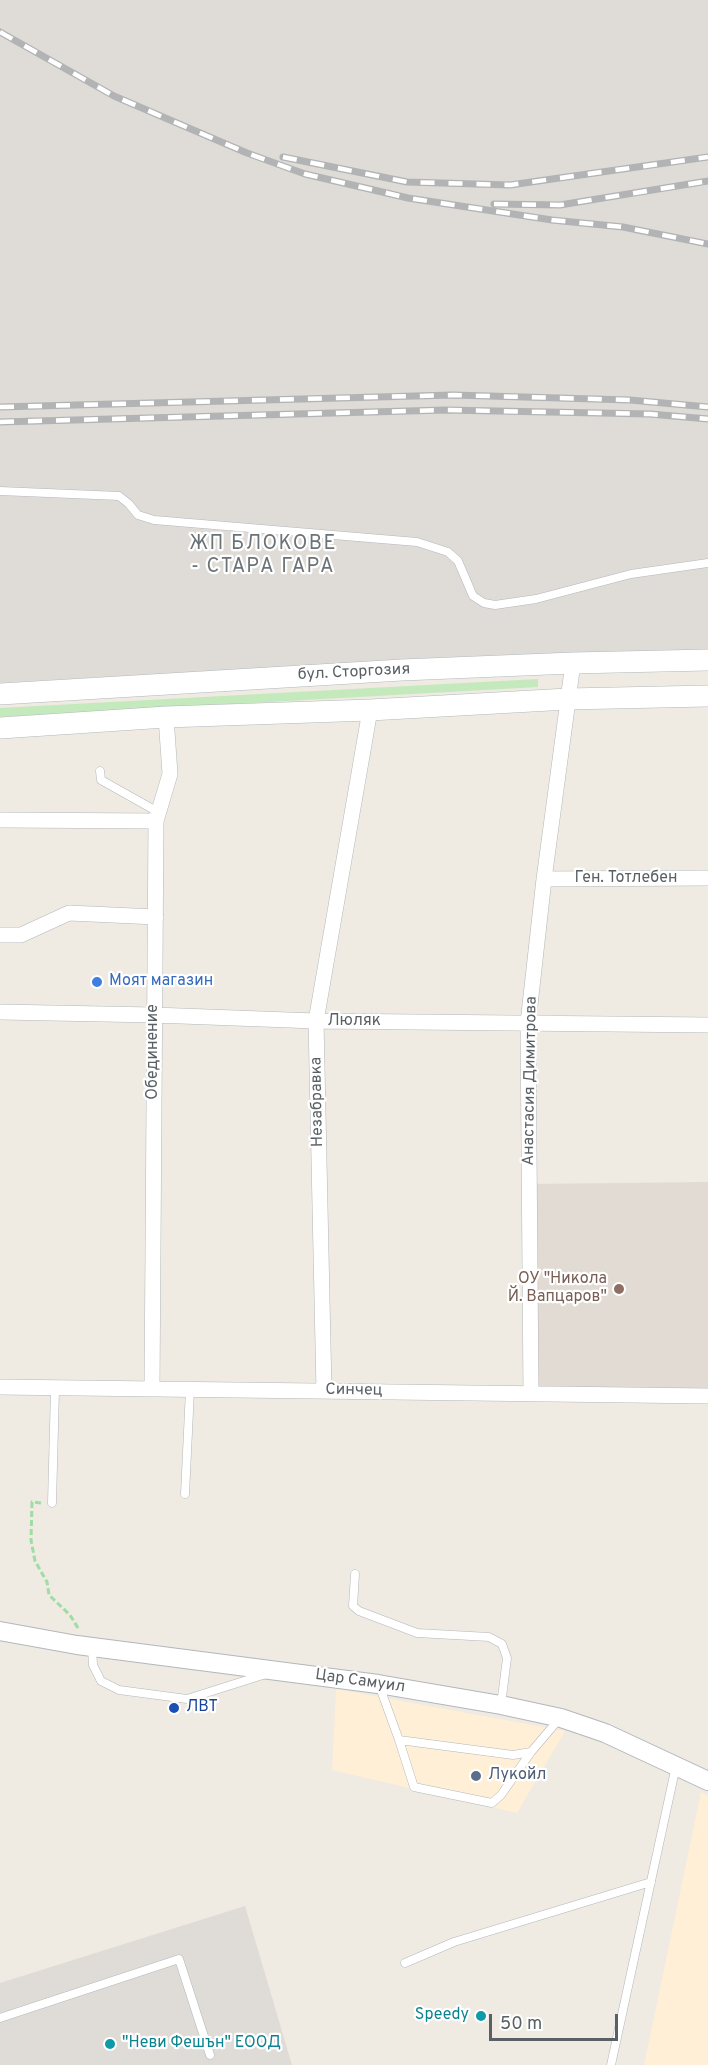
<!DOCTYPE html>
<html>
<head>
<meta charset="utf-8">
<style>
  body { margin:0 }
  #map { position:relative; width:708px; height:2065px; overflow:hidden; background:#efeae2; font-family:Overpass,sans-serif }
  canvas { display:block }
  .scale { position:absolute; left:489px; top:2014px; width:129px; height:27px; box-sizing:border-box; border:3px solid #5a6165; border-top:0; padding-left:8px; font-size:18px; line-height:21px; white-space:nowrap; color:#5a6165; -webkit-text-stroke:4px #fff; paint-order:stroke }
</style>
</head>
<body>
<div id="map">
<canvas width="708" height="2065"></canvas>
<div class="scale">50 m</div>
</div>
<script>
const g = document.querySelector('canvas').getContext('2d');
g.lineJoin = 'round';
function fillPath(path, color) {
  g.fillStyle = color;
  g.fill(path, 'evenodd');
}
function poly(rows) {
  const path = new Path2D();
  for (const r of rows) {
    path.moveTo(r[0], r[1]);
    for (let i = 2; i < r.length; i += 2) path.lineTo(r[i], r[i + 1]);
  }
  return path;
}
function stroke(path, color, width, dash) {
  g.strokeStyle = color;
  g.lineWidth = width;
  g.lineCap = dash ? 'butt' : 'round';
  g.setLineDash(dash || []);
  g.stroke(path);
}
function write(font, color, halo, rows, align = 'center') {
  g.font = font + ' Overpass,sans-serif';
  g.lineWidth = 4.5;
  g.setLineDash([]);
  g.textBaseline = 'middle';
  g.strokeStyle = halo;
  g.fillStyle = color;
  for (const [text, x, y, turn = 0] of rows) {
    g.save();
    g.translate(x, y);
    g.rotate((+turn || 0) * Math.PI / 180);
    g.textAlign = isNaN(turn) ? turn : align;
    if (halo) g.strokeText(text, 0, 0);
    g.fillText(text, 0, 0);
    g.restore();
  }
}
const commercial = poly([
  [336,1689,565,1731,517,1813,332,1770],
  [701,1792,708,1796,708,2065,644,2065]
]);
const industrial = poly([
  [0,0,708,0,708,662,245,669,0,683],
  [245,1906,292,2065,0,2065,0,1983]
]);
const education = poly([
  [708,1182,708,1396,531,1393,529,1184]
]);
const green = poly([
  [538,679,538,687,0,717,0,708]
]);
const path = poly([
  [41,1503,32,1502,31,1540,35,1561,47,1582,49,1595,70,1615,78,1628]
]);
const service = poly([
  [0,491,119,496,129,504,138,515,154,520,417,542,448,552,458,561,473,596,484,603,495,605,536,599,631,574,708,563],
  [100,771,101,780,158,812],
  [185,1494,190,1390],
  [52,1503,55,1389],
  [355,1574,353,1606,359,1611,417,1633,489,1637,502,1644,507,1658,501,1705],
  [92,1647,93,1665,101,1681,119,1690,187,1699,266,1674],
  [379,1685,399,1740,513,1755,531,1752,560,1718],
  [399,1740,414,1787,492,1803,501,1795,531,1752],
  [405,1963,454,1942,651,1882],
  [0,2018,179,1959,210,2055],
  [611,2065,676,1766]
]);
const minor = poly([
  [0,820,156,821],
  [544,879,708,878],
  [0,935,21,935,69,913,156,917],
  [0,1012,154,1015,316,1021,708,1025],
  [0,1387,708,1396],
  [152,1389,156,821,170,774,166,717],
  [324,1391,316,1021,370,710],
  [531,1393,528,1023,544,879,573,663]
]);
const tertiary = poly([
  [0,1631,77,1645,378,1684,501,1705,561,1718,605,1733,708,1781]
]);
const secondary = poly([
  [0,694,402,670,573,663,708,660],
  [0,728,166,717,370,710,568,699,708,696]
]);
const rail = poly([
  [0,32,114,96,247,153,305,174,408,198,552,220,623,227,708,244],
  [283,157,407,182,510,185,708,157],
  [494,204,560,205,708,181],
  [0,407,453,395,630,400,708,407],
  [0,422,445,410,650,414,708,419]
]);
const markers = [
  [97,982,6,"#3f7fe0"],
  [619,1289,6,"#8d6e63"],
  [174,1708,6,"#1a4fb4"],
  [476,1776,6,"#5c6f8a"],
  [481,2016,6,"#0f9aa8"],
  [110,2044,6,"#0f9aa8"]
];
const streetNames = [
  ["бул. Сторгозия",354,673,-3],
  ["Ген. Тотлебен",626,879],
  ["Люляк",354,1022],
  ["Обединение",154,1052,-90],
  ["Анастасия Димитрова",531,1081,-89],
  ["Незабравка",318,1102,-91],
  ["Синчец",354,1391,1],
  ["Цар Самуил",360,1682,8]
];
const shopNames = [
  ["Моят магазин",109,982]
];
const educationNames = [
  ["ОУ \"Никола",607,1280],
  ["Й. Вапцаров\"",607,1298]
];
const transitNames = [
  ["ЛВТ",186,1708]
];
const serviceNames = [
  ["Лукойл",488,1776]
];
const cultureNames = [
  ["Speedy",469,2016],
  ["\"Неви Фешън\" ЕООД",122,2044,"left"]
];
const quarterNames = [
  ["ЖП БЛОКОВЕ",263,545],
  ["- СТАРА ГАРА",263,568]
];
fillPath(commercial, '#ffefd7');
fillPath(industrial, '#dfdcd7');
fillPath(education, '#e1dbd3');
fillPath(green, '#c4e9bc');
stroke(service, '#b3b7bb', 9);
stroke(minor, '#b3b7bb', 16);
stroke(tertiary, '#b3b7bb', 20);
stroke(secondary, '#b1b8bc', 22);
stroke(path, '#9edda3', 3, [6, 3]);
stroke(service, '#fff', 8);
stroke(minor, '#fff', 15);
stroke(tertiary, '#fff', 18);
stroke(secondary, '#fff', 21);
stroke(rail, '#b2b3b4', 7);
stroke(rail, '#fff', 4.5, [14]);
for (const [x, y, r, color] of markers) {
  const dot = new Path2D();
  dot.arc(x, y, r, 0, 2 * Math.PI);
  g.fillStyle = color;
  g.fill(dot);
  stroke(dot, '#fff', 2);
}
write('16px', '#5a6165', '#fff', streetNames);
write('16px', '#366cbe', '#fff', shopNames, 'left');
write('16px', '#785e54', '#fff', educationNames, 'right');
write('16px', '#164399', '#fff', transitNames, 'left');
write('16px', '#4e5e75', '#fff', serviceNames, 'left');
write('16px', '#0d838f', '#fff', cultureNames, 'right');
g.letterSpacing = '1.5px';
write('20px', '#6b7377', '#fff', quarterNames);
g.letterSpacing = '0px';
</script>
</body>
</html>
